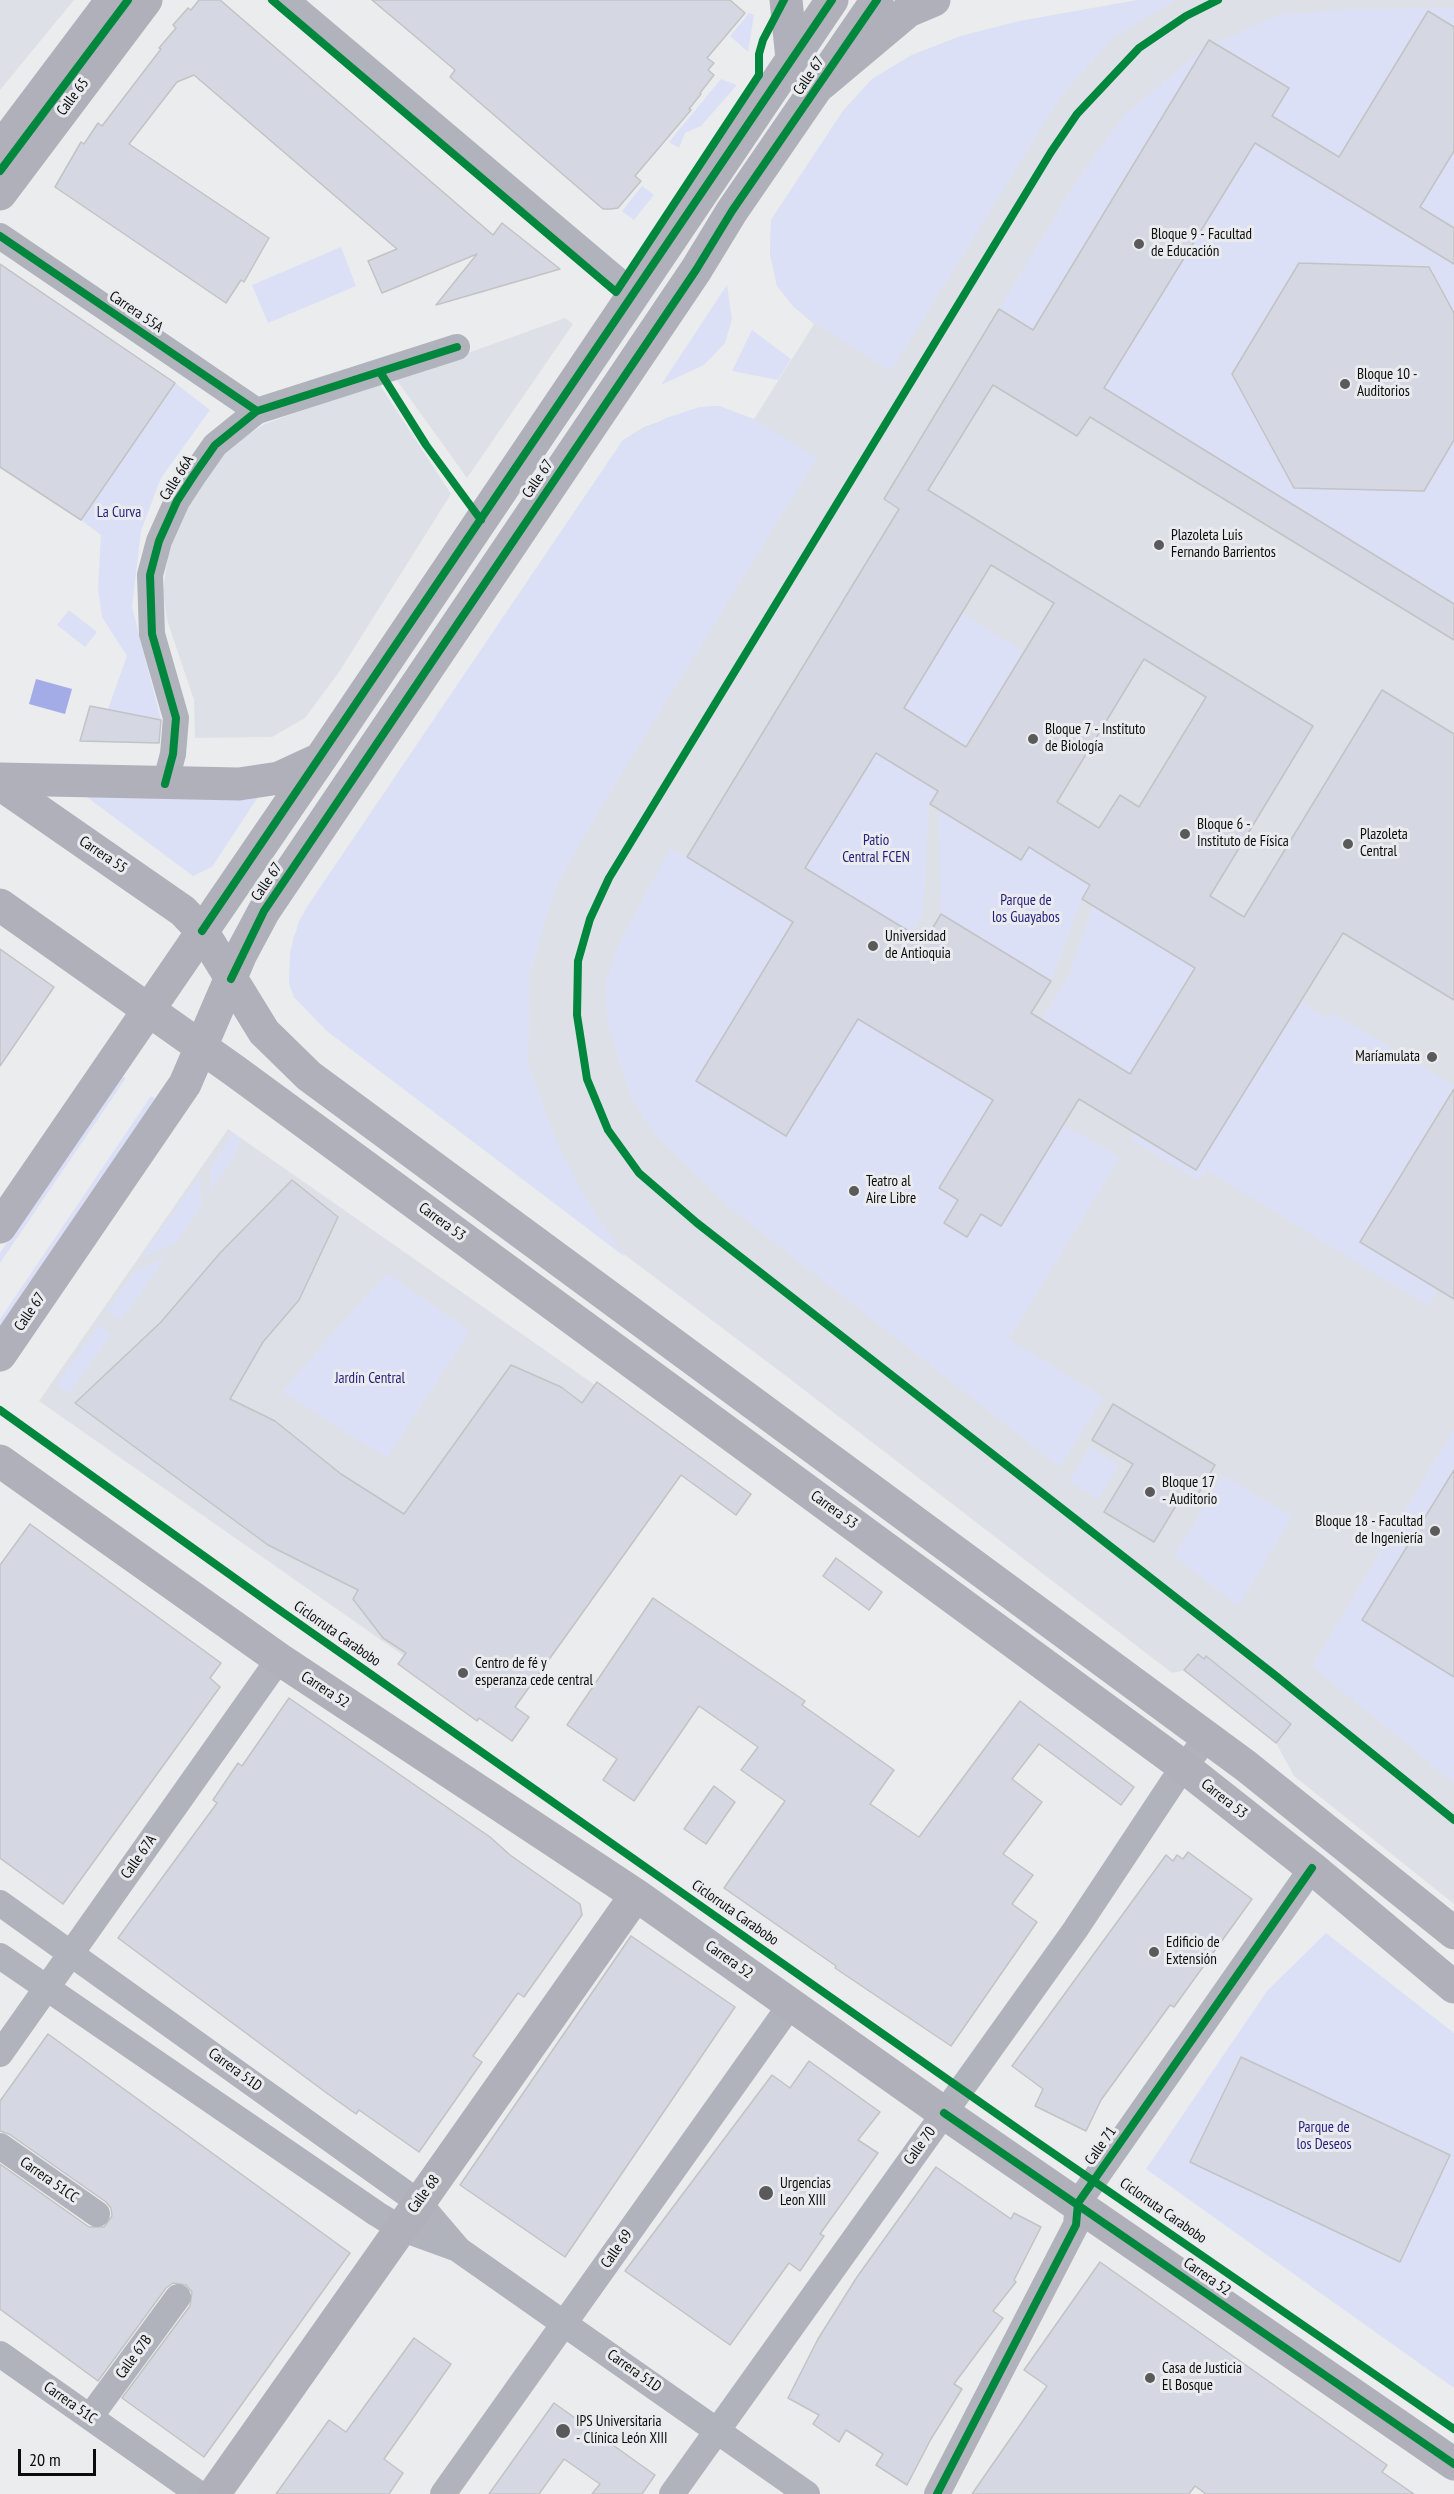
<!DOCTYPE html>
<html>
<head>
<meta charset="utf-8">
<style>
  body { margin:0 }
  #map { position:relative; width:1454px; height:2494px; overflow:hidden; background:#ebeced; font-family:"PT Sans Narrow",sans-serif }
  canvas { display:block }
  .scale { position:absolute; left:18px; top:2449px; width:78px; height:27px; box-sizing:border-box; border:3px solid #0c0c0d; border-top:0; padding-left:8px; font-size:18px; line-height:21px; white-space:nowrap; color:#0c0c0d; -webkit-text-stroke:4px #eaebee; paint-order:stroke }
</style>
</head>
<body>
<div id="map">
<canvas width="1454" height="2494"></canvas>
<div class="scale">20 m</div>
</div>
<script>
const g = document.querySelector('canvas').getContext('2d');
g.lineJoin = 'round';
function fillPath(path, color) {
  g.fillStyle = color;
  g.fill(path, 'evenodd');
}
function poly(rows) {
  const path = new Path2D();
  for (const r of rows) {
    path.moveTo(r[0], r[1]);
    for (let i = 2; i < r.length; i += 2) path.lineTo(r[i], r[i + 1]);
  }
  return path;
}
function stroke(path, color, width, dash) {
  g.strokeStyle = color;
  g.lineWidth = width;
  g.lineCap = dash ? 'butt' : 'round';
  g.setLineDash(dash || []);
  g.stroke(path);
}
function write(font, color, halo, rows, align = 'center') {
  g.font = font + ' "PT Sans Narrow",sans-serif';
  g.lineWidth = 6;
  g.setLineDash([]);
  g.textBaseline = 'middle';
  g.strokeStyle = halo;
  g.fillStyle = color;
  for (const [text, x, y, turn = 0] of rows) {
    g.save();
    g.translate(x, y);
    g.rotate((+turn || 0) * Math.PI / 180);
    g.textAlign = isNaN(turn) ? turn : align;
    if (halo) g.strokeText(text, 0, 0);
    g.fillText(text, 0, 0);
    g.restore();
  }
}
const built = poly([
  [0,0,74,0,0,90],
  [1138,0,1454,0,1454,1904,1294,1776,1276,1743,1185,1670,1172,1673,786,1376,327,1031,294,997,289,983,293,939,307,907,623,440,644,427,700,407,719,406,754,419,814,324,794,307,777,286,770,254,771,220,843,111,872,79,912,55,961,36,1020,21],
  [565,318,573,324,467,478,396,379],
  [378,382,451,494,339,672,305,718,272,737,195,738,194,700,167,620,163,591,169,548,205,471,233,444,265,424],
  [228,1129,595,1385,404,1656,39,1401]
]);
const green = poly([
  [1138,0,1176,0,1111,39,1058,101,891,371,814,323,794,307,777,286,770,254,771,220,843,111,872,79,912,55,961,36,1020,21],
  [1454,8,1454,604,1104,388,1027,326,999,309,1074,185,1124,115,1203,49,1278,15,1353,9],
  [749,13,754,15,748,52,730,36],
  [721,79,737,85,701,126,685,133,679,148,669,142],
  [642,186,654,195,634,220,622,211],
  [341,247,356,286,268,323,252,285],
  [727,285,732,319,725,343,704,365,661,385],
  [752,330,791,359,778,380,732,371],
  [175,383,210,410,161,478,141,531,132,607,161,720,108,709,127,656,102,617,98,587,101,535,81,520],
  [719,406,753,419,817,458,599,810,556,886,530,972,528,1063,555,1138,588,1203,625,1257,327,1031,294,997,289,983,290,952,299,921,307,907,623,440,666,418,700,407],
  [69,610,97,632,85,647,57,625],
  [962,613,1024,652,966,747,904,708],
  [876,753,938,791,929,804,923,913,911,933,805,868],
  [84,795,258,797,212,867,193,876],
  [939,810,1021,860,1029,847,1091,885,1082,899,1051,981,941,915],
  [671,848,793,922,872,1028,982,1094,1063,1125,1120,1157,1009,1339,1103,1397,1060,1467,732,1209,655,1134,631,1097,608,1024,605,984,620,941],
  [1093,905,1203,954,1118,1094,1042,1020,1070,973],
  [1300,1001,1329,1019,1333,1013,1454,1086,1361,1242,1438,1289,1428,1306,1206,1170,1199,1181,1130,1139,1134,1132,1196,1170],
  [121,1075,126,1078,0,1263,0,1253],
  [151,1096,156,1099,0,1329,0,1319],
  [233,1133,241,1139,231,1161,210,1193,211,1166],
  [200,1176,201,1207,174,1244,141,1258],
  [165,1258,121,1320,107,1311,134,1272],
  [386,1273,470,1331,387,1458,282,1392],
  [99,1325,111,1334,69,1393,57,1384],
  [1454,1429,1454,1469,1362,1620,1454,1677,1454,1783,1312,1666],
  [1090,1447,1119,1465,1098,1499,1069,1481],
  [1223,1475,1292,1517,1238,1606,1174,1556],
  [1326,1933,1454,2033,1454,2388,1146,2169,1267,1991]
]);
const water = poly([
  [36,679,72,689,65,714,29,704]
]);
const building = poly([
  [199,0,220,0,493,235,502,223,560,269,436,305,477,254,382,293,368,261,397,249,194,75,177,82,129,144,269,238,244,282,241,280,226,303,55,187,81,142,84,144,98,123,102,126,161,49,159,48,176,28,173,25,188,8,191,10,199,0],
  [372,0,730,0,745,13,707,58,714,63,708,70,714,75,700,93,701,94,689,109,691,110,635,176,641,181,618,208,611,209,603,209,450,77,455,70,372,0],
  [1428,11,1454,27,1454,151,1420,207,1454,228,1454,264,1255,143,1104,388,1454,604,1454,640,1090,417,1077,436,993,385,928,490,1313,726,1210,896,1244,917,1382,690,1454,734,1454,1000,1343,933,1196,1170,1079,1099,1001,1226,981,1214,967,1237,944,1223,958,1200,939,1188,993,1100,858,1019,786,1136,696,1081,793,922,687,857,899,509,884,499,999,309,1033,330,1209,40,1289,88,1272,116,1339,157,1428,11],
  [991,565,1054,603,966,747,904,708,991,565],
  [1144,659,1206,697,1139,807,1120,795,1099,828,1057,802,1144,659],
  [876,753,938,791,930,804,1021,860,1029,847,1059,866,1090,885,1082,899,1195,968,1130,1074,1031,1013,1051,981,941,914,925,941,805,868,876,753],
  [1299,263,1429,267,1454,313,1454,440,1424,491,1294,488,1232,374,1299,263],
  [0,264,175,383,81,520,0,467,0,264],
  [90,706,161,720,159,743,80,741,90,706],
  [0,949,54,987,0,1066,0,949],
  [1454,1089,1454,1299,1360,1242,1454,1089],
  [292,1180,338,1217,299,1300,263,1342,230,1399,275,1421,341,1474,404,1514,511,1365,561,1387,582,1403,597,1382,751,1494,736,1515,681,1475,515,1707,529,1717,512,1741,479,1718,477,1721,398,1664,406,1653,383,1638,353,1599,358,1590,268,1545,75,1403,161,1322,220,1253,292,1180],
  [1113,1404,1215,1465,1194,1501,1183,1494,1154,1542,1104,1512,1133,1464,1092,1440,1113,1404],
  [1454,1470,1454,1677,1362,1620,1454,1470],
  [30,1524,221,1663,210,1678,220,1687,63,1904,0,1858,0,1565,30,1524],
  [836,1558,882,1592,869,1610,823,1576,836,1558],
  [653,1598,805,1701,802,1705,894,1770,870,1804,919,1837,1020,1701,1134,1787,1121,1805,1039,1744,1012,1779,1042,1802,1003,1854,1033,1875,1012,1904,1037,1922,951,2046,835,1968,836,1966,724,1888,785,1801,741,1770,758,1747,699,1706,634,1801,603,1780,617,1759,567,1725,653,1598],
  [1198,1654,1204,1659,1206,1656,1291,1724,1276,1743,1184,1670,1198,1654],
  [289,1698,490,1837,510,1855,580,1904,582,1915,524,1997,518,1993,473,2056,482,2062,419,2152,359,2110,356,2114,328,2094,118,1938,217,1803,213,1800,238,1763,242,1766,289,1698],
  [714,1786,735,1802,706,1844,684,1829,714,1786],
  [1188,1852,1252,1899,1174,2007,1170,2005,1101,2100,1086,2131,1035,2106,1043,2089,1012,2066,1166,1855,1173,1861,1177,1855,1183,1859,1188,1852],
  [631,1936,735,2007,565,2257,460,2185,631,1936],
  [48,2034,350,2253,204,2457,122,2398,190,2306,192,2292,186,2285,173,2283,166,2288,98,2381,0,2309,0,2164,89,2227,104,2227,112,2216,111,2208,106,2202,9,2134,0,2131,0,2101,48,2034],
  [1241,2057,1450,2155,1400,2262,1190,2162,1241,2057],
  [809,2061,880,2112,858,2140,878,2153,820,2234,824,2236,800,2271,789,2263,730,2345,625,2271,772,2075,790,2088,809,2061],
  [936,2167,1011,2219,1014,2213,1041,2227,1014,2280,1016,2282,993,2311,1003,2318,954,2384,962,2389,931,2439,907,2485,876,2465,883,2454,846,2430,839,2442,813,2424,819,2415,788,2398,818,2339,857,2277,936,2167],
  [1100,2262,1387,2465,1382,2472,1414,2494,1206,2494,1195,2486,1189,2494,972,2494,1047,2386,1024,2370,1100,2262],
  [414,2338,451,2364,384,2459,403,2473,389,2494,276,2494,329,2420,346,2432,414,2338],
  [554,2403,655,2475,642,2494,592,2494,600,2484,564,2459,539,2494,489,2494,554,2403]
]);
const street = poly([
  [286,0,634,294],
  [0,236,257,411],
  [165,784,173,754,176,718,152,634,150,575,159,541,177,501,194,475,215,445,257,411,457,347],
  [0,1903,418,2202,459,2250,807,2494],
  [0,1956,377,2214,400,2228,458,2249],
  [0,2054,279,1659],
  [0,2146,97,2214],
  [0,2354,199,2494],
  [90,2417,178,2297],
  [443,2494,791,2004],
  [672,2494,1075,1930,1173,1782,1207,1737],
  [937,2494,1076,2225,1078,2203,1312,1868]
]);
const secondary = poly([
  [786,0,792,59],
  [0,149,112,0],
  [0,194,146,0],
  [0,779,239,784,279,778,320,759],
  [0,784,183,911,202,931,264,1032,309,1076,1246,1766,1454,1933],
  [0,905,235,1071,1184,1767,1312,1868,1454,1987],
  [0,1227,321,758,832,0],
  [0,1355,185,1084,241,954,264,911,696,270,732,211,877,0],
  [0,1461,279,1659,636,1895,944,2113,1454,2464],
  [214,2494,636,1895]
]);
const highway = poly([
  [821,84,908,11,934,0]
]);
const cycleway = poly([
  [272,0,616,292,759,75,759,54,763,40,784,0],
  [1218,0,1186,16,1139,48,1077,114,1051,152,609,878,590,919,578,961,577,1015,587,1079,608,1130,639,1173,697,1223,1276,1676,1454,1820],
  [0,171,128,0],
  [0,236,257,411],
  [380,372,426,445,481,520],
  [165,784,173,754,176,718,152,634,150,575,159,541,177,501,194,475,215,445,257,411,457,347],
  [202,931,832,0],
  [231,979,264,911,696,270,732,211,877,0],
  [0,1410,278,1609,1031,2138,1454,2429],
  [944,2113,1454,2464],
  [937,2494,1076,2225,1078,2203,1312,1868]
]);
const markers = [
  [1139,244,6,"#5a5a5b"],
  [1345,384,6,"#5a5a5b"],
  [1159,545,6,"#5a5a5b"],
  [1033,739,6,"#5a5a5b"],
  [1185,834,6,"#5a5a5b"],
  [1348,844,6,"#5a5a5b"],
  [873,946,6,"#5a5a5b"],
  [1432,1057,6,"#5a5a5b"],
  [854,1191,6,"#5a5a5b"],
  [1150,1492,6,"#5a5a5b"],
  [1435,1531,6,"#5a5a5b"],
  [463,1673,6,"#5a5a5b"],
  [1154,1952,6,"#5a5a5b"],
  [766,2193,8,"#5a5a5b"],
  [1150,2378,6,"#5a5a5b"],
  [563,2431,8,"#5a5a5b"]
];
const streetNames = [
  ["Calle 67",809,76,-56],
  ["Calle 65",73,97,-53],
  ["Carrera 55A",136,312,34],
  ["Calle 66A",177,478,-58],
  ["Calle 67",538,479,-56],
  ["Carrera 55",103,855,34],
  ["Calle 67",267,882,-56],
  ["Carrera 53",442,1222,36],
  ["Calle 67",30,1312,-56],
  ["Carrera 53",834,1510,36],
  ["Ciclorruta Carabobo",337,1634,35],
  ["Carrera 52",325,1690,33],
  ["Carrera 53",1224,1799,38],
  ["Calle 67A",139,1857,-55],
  ["Ciclorruta Carabobo",735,1913,35],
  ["Carrera 52",729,1960,35],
  ["Carrera 51D",235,2070,36],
  ["Calle 70",920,2146,-54],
  ["Calle 71",1101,2146,-55],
  ["Carrera 51CC",49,2180,35],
  ["Calle 68",424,2194,-54],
  ["Ciclorruta Carabobo",1163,2211,35],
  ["Calle 69",617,2249,-55],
  ["Carrera 52",1207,2277,35],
  ["Calle 67B",134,2357,-54],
  ["Carrera 51D",634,2371,35],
  ["Carrera 51C",70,2403,35]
];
const poiNames = [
  ["Bloque 9 - Facultad",1151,235],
  ["de Educación",1151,252],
  ["Bloque 10 -",1357,375],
  ["Auditorios",1357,392],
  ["Plazoleta Luis",1171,536],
  ["Fernando Barrientos",1171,553],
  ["Bloque 7 - Instituto",1045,730],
  ["de Biología",1045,747],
  ["Bloque 6 -",1197,825],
  ["Instituto de Física",1197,842],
  ["Plazoleta",1360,835],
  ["Central",1360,852],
  ["Universidad",885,937],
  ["de Antioquia",885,954],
  ["Maríamulata",1420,1057,"right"],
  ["Teatro al",866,1182],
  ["Aire Libre",866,1199],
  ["Bloque 17",1162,1483],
  ["- Auditorio",1162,1500],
  ["Bloque 18 - Facultad",1423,1522,"right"],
  ["de Ingeniería",1423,1539,"right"],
  ["Centro de fé y",475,1664],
  ["esperanza cede central",475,1681],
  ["Edificio de",1166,1943],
  ["Extensión",1166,1960],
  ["Urgencias",780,2184],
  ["Leon XIII",780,2201],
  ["Casa de Justicia",1162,2369],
  ["El Bosque",1162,2386],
  ["IPS Universitaria",576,2422],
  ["- Clínica León XIII",576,2439]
];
const parkNames = [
  ["La Curva",119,513],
  ["Patio",876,841],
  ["Central FCEN",876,858],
  ["Parque de",1026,901],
  ["los Guayabos",1026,918],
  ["Jardín Central",370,1379],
  ["Parque de",1324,2128],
  ["los Deseos",1324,2145]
];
fillPath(built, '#dee0e7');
fillPath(green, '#dce0f6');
fillPath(water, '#a3ace7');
fillPath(building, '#d5d8e2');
stroke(building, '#c2c3c4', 1.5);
stroke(street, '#b0b2bc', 26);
stroke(secondary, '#b0b0bb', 33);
stroke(highway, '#afb0ba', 33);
stroke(cycleway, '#00873e', 8);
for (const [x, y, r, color] of markers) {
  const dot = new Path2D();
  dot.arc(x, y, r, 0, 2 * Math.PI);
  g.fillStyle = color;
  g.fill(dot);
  stroke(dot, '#eaebee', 2);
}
write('15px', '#0c0c0d', '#eaebee', streetNames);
write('15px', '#0c0c0d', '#eaebee', poiNames, 'left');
write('15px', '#231d7c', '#eaebee', parkNames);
</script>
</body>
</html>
